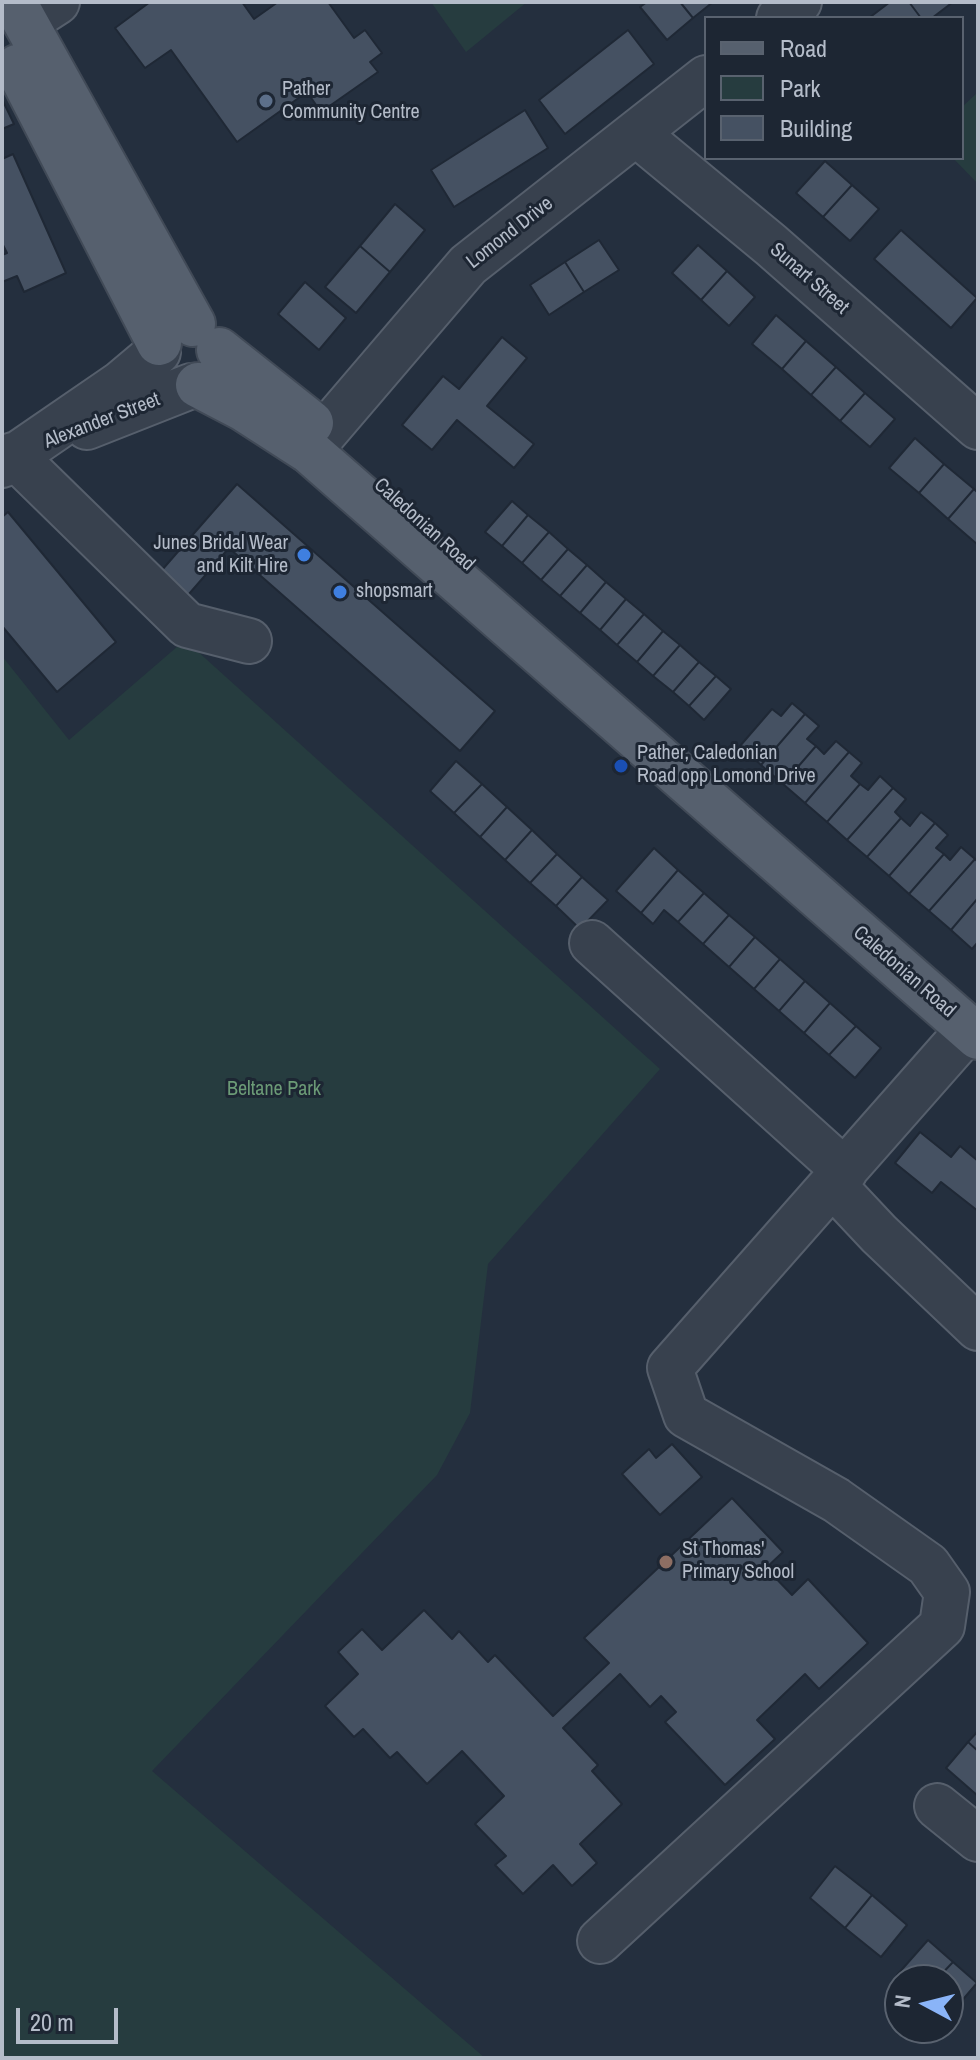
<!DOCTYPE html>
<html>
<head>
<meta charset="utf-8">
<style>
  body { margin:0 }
  #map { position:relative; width:980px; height:2060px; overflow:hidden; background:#242f3e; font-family:"Archivo Narrow",sans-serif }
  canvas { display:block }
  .frame { position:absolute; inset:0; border:4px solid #b4bcc9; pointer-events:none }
  .legend { position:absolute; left:704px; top:16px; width:260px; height:144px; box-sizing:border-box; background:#1d2633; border:2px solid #59626f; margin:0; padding:10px 14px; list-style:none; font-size:24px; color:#b4bcc9 }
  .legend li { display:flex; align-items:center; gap:16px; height:40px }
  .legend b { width:40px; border:2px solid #59626f }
  .north { position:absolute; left:884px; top:1964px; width:80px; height:80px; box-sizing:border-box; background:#1d2633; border:2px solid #59626f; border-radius:50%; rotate:277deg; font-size:22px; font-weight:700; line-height:32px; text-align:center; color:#b4bcc9 }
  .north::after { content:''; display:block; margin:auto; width:28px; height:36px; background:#8ab4f8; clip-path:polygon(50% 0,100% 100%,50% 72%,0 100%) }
  .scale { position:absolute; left:16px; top:2008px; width:102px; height:36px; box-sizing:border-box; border:4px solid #b4bcc9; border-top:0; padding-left:10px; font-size:24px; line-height:28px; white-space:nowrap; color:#b4bcc9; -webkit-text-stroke:6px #1d2633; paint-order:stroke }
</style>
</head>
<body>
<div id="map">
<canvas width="980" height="2060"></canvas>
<div class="frame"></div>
<ul class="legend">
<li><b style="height:10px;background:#56606e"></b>Road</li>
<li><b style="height:22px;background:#263c3f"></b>Park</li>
<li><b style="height:22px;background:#455162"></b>Building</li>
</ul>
<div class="north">N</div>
<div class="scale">20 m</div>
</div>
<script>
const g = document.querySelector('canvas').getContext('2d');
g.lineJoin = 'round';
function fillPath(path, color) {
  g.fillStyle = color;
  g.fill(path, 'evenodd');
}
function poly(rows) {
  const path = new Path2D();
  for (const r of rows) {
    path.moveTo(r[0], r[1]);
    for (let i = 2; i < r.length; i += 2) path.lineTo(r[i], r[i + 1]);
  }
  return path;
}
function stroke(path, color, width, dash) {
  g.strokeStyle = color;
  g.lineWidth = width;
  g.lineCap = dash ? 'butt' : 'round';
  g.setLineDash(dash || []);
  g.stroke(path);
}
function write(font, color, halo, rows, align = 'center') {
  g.font = font + ' "Archivo Narrow",sans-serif';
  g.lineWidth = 6;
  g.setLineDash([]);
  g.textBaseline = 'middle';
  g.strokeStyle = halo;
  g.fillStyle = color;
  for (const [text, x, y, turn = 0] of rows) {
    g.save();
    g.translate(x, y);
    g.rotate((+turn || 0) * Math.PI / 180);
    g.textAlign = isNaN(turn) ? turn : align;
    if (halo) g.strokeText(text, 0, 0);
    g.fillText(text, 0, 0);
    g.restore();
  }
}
const green = poly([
  [431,2,527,2,466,52],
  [978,92,978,184,953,158,962,158,962,107],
  [185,640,660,1069,488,1264,470,1413,437,1475,152,1771,485,2058,2,2058,2,656,69,740]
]);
const building = poly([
  [150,2,242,2,254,19,278,2,328,2,354,38,365,30,382,53,370,62,378,72,321,112,307,92,237,142,171,50,145,68,115,28,150,2],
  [647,2,680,2,693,18,667,40,640,7,647,2],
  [680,2,713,2,693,18,680,2],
  [890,2,909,2,921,18,869,18,890,2],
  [909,2,953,2,932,18,921,18,909,2],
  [628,30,654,64,565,134,539,100,628,30],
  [2,99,14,124,2,129,2,99],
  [525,110,548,148,454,207,431,170,525,110],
  [13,154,66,273,24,292,17,276,2,282,2,255,7,253,2,243,2,159,13,154],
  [825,161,852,185,823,217,796,193,825,161],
  [852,185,879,209,850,241,823,217,852,185],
  [395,204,425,230,390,272,360,246,395,204],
  [901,230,977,298,951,328,874,259,901,230],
  [599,240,619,270,584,292,565,262,599,240],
  [698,245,727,271,701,300,672,273,698,245],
  [360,246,390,272,356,313,325,287,360,246],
  [565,262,584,292,549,315,530,285,565,262],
  [727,271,755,297,729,326,701,300,727,271],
  [305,282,346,318,319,350,278,314,305,282],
  [776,315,806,341,782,369,752,344,776,315],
  [502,337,527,358,487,406,534,444,514,468,457,420,432,450,402,425,443,376,459,389,502,337],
  [806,341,836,367,811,395,782,369,806,341],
  [836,367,865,393,840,421,811,395,836,367],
  [865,393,895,419,870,447,840,421,865,393],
  [915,438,944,464,919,493,889,468,915,438],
  [944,464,974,489,948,519,919,493,944,464],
  [237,484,495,711,460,751,229,548,182,602,155,578,237,484],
  [974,489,978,493,978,545,948,519,974,489],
  [512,501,528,515,502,546,485,532,512,501],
  [8,512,116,642,57,692,2,626,2,517,8,512],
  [528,515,549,532,522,563,502,546,528,515],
  [549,532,568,549,541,580,522,563,549,532],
  [568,549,587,565,560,596,541,580,568,549],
  [587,565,606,582,580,613,560,596,587,565],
  [606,582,626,599,600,630,580,613,606,582],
  [626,599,644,614,617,645,600,630,626,599],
  [644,614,663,631,637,662,617,645,644,614],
  [663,631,680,645,653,676,637,662,663,631],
  [680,645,699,662,673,692,653,676,680,645],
  [699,662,716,676,689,706,673,692,699,662],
  [716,676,731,689,704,720,689,706,716,676],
  [792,703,805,714,761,765,740,746,772,709,781,716,792,703],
  [805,714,819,726,807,739,816,746,783,784,761,765,805,714],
  [836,741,849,752,805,803,783,784,816,746,824,754,836,741],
  [849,752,862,763,851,776,860,784,827,822,805,803,849,752],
  [456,761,482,784,454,813,430,791,456,761],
  [880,776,893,788,847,840,827,822,860,784,868,790,880,776],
  [482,784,507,807,480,837,454,813,482,784],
  [893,788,906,799,895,812,901,818,867,857,847,840,893,788],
  [507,807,532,830,505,860,480,837,507,807],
  [921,812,935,823,889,876,867,857,901,818,910,826,921,812],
  [935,823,948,835,936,848,944,854,909,894,889,876,935,823],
  [532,830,557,854,530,883,505,860,532,830],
  [961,847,975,859,929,911,909,894,944,854,950,860,961,847],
  [654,848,678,870,641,913,616,891,654,848],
  [557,854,582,877,556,906,530,883,557,854],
  [975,859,978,862,978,898,951,930,929,911,975,859],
  [678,870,704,893,678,922,664,910,653,924,641,913,678,870],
  [582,877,608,900,580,929,556,906,582,877],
  [704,893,729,915,703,944,678,922,704,893],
  [978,898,978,942,972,949,951,930,978,898],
  [729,915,755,937,729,967,703,944,729,915],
  [755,937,780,959,754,989,729,967,755,937],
  [780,959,805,981,779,1011,754,989,780,959],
  [805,981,830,1003,804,1033,779,1011,805,981],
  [830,1003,856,1026,829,1055,804,1033,830,1003],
  [856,1026,881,1048,855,1078,829,1055,856,1026],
  [920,1132,951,1157,960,1146,978,1161,978,1211,941,1182,932,1193,895,1163,920,1132],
  [672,1444,702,1477,660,1515,622,1474,649,1449,656,1458,672,1444],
  [732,1498,783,1552,766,1568,792,1595,808,1579,868,1643,819,1689,805,1674,757,1720,775,1739,725,1785,665,1722,676,1712,661,1696,650,1707,620,1674,563,1728,598,1765,592,1771,622,1804,580,1844,597,1863,572,1886,553,1865,523,1894,495,1865,506,1856,475,1824,504,1796,462,1751,427,1784,397,1752,390,1758,363,1729,354,1737,325,1706,358,1674,338,1652,362,1629,382,1650,424,1610,452,1639,459,1631,488,1662,495,1655,553,1716,609,1663,584,1638,732,1498],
  [978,1731,978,1751,968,1742,978,1731],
  [968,1742,978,1751,978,1796,946,1768,968,1742],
  [835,1866,872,1895,845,1928,810,1898,835,1866],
  [872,1895,907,1925,881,1957,845,1928,872,1895],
  [928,1940,953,1962,936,1980,903,1980,897,1975,928,1940],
  [953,1962,977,1983,948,2017,948,1980,936,1980,953,1962]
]);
const minor = poly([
  [779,18,799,2],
  [26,22,57,2],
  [638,135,771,245,978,427],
  [87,427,191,386],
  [309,451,468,265,706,78],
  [13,455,187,625,249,641],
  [2,465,120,384,158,352],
  [592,943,845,1171],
  [833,1185,879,1234,978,1328],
  [937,1806,978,1839],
  [600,1941,942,1626,947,1592,928,1565,836,1500,686,1415,670,1368,969,1029]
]);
const major = poly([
  [14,2,193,324],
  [17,67,159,343],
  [219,350,311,423],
  [198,385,244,409,309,451,978,1037]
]);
const markers = [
  [266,101,8,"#5c6f8a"],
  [304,555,8,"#3f7fe0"],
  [340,592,8,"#3f7fe0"],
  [621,766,8,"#1a4fb4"],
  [666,1562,8,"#8d6e63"]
];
const poiNames = [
  ["Pather",282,90],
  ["Community Centre",282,113],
  ["Junes Bridal Wear",288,544,"right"],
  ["and Kilt Hire",288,567,"right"],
  ["shopsmart",356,592],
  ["Pather, Caledonian",637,754],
  ["Road opp Lomond Drive",637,777],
  ["St Thomas'",682,1550],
  ["Primary School",682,1573]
];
const streetNames = [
  ["Lomond Drive",510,233,-38],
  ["Sunart Street",809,279,41],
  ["Alexander Street",102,421,-21],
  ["Caledonian Road",424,525,42],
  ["Caledonian Road",904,972,41]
];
const parkNames = [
  ["Beltane Park",274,1090]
];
fillPath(green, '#263c3f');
fillPath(building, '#455162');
stroke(building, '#1f2835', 2);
stroke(minor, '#565f6c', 48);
stroke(major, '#414a57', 48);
stroke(minor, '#38414e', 44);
stroke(major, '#56606e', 44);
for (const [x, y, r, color] of markers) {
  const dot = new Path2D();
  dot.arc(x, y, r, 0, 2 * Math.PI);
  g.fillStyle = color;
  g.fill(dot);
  stroke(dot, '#1d2633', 3);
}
write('20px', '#b4bcc9', '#1d2633', poiNames, 'left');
write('20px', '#b4bcc9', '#1d2633', streetNames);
write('20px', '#6b9a76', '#1d2633', parkNames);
</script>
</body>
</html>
